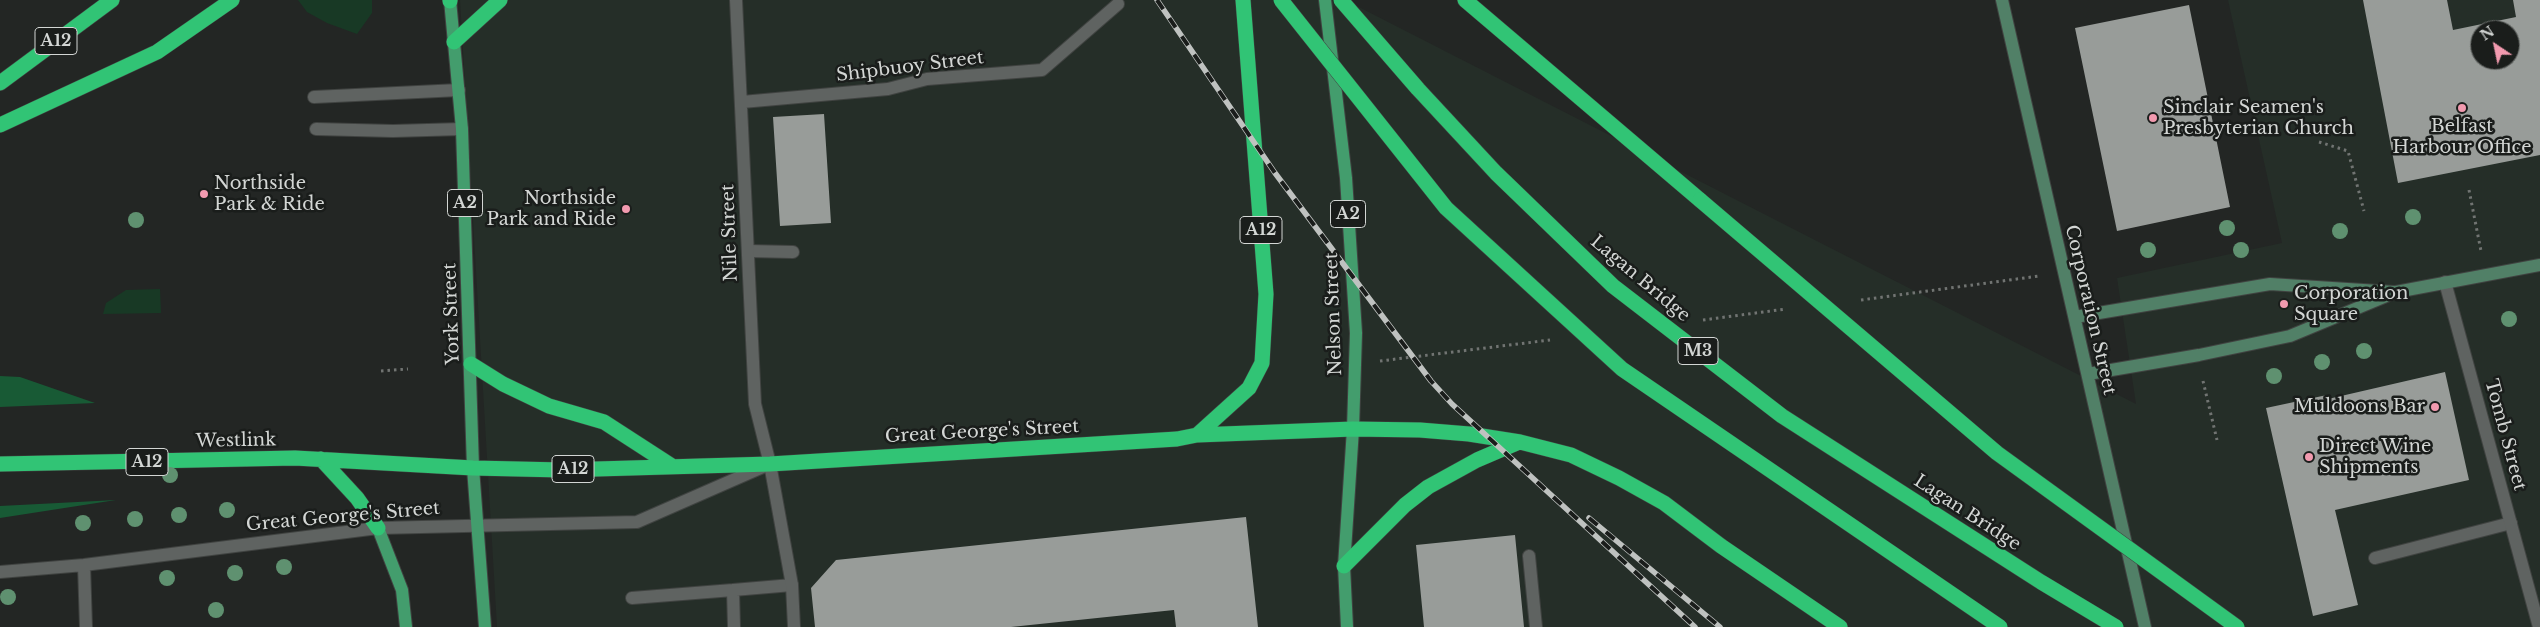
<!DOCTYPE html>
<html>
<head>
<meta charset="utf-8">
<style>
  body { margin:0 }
  #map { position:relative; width:2540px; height:627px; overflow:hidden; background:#232624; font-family:"Libre Baskerville",serif }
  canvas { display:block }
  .north { position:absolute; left:2470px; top:20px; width:50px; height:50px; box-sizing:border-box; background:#1a1d1b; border:1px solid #646765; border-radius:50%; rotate:326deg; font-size:14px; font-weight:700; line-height:20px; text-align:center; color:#d3d6d4 }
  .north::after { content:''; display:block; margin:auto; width:18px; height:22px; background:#f29aaf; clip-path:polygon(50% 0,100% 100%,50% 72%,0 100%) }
</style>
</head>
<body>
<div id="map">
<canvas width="2540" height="627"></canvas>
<div class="north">N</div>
</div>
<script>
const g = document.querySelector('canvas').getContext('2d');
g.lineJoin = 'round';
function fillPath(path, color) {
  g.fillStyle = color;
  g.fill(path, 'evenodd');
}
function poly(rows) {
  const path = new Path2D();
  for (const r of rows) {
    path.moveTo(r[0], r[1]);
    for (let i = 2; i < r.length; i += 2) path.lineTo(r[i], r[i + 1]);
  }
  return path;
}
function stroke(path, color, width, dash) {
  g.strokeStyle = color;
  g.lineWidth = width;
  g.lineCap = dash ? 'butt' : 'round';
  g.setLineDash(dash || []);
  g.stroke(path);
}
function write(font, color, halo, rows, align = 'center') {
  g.font = font + ' "Libre Baskerville",serif';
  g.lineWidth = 5;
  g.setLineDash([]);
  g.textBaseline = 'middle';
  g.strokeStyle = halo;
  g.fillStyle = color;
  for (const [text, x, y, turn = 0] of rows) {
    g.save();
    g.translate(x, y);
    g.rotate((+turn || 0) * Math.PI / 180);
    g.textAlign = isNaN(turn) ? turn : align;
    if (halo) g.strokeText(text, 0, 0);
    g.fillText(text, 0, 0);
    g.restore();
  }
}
const built = poly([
  [460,0,1345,0,2136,404,2117,278,2282,243,2228,0,2540,0,2540,627,497,627],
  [2480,30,2510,30,2510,60,2480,60]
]);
const green = poly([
  [298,0,372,0,372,13,357,34,327,23,307,12],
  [160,289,161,313,103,314,106,303,126,290]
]);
const forest = poly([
  [0,376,20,377,95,403,0,407],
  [116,500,0,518,0,506]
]);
const building = poly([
  [2363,0,2447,0,2453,30,2516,17,2513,0,2540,0,2540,155,2398,183],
  [2480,30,2510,30,2510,60,2480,60],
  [2189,5,2230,207,2117,231,2075,28],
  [824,114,831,223,780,226,773,117],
  [2445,372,2469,480,2335,510,2358,605,2313,616,2266,408,2327,395,2328,399],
  [1246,517,1258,627,1176,627,1174,610,1011,627,815,627,811,588,836,560],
  [1515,535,1524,627,1424,627,1416,545]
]);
const path = poly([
  [2319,142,2348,151,2364,211],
  [2469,190,2481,251],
  [1861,300,2039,276],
  [1703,320,1786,309],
  [1380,361,1550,340],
  [381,371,408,369],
  [2203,381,2217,440]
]);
const lane = poly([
  [314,97,459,90],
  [316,129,393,131,462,129],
  [748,251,793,252],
  [1529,556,1536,627],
  [2375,558,2511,523],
  [733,590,792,585],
  [632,598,733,590,734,627]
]);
const street = poly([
  [736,0,755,404,770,464,792,585,794,627],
  [742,102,888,89,927,79,1042,70,1118,4],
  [2445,282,2539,627],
  [84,565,86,627],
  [0,572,84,565,378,528,637,522,765,466]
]);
const secondary = poly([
  [2002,0,2145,627],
  [2075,317,2270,284,2394,292],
  [2088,374,2199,355,2290,336,2396,292,2540,265]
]);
const primary = poly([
  [450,0,462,129,473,468,485,627],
  [1325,0,1346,178,1356,333,1353,429,1344,566,1347,627],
  [378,528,402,590,406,627]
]);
const highway = poly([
  [1465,0,1700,200],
  [450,1,450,0],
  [454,42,500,0],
  [0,83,112,0],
  [0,125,157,52,232,0],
  [471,364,503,384,549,406,604,422,672,466],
  [1197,435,1249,388,1262,363,1266,294,1243,0],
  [321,459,357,498,378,528],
  [0,464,295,458,473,468,562,470,770,464,1177,439,1197,435,1353,429,1420,430,1469,434,1520,442,1571,455,1619,478,1664,503,1721,546,1840,627],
  [1344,566,1405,505,1428,487,1477,460,1519,442]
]);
const rail = poly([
  [1157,0,1275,173,1431,381,1452,404,1695,627],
  [1589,518,1720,627]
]);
const highwayBridge = poly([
  [1281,0,1446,208,1622,369,2000,627],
  [1341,0,1418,89,1496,173,1613,286,1782,416,2041,582,2116,627],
  [1700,200,1997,453,2237,627]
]);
const trees = [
  [2413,217],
  [136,220],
  [2227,228],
  [2340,231],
  [2148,250],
  [2241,250],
  [2509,319],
  [2364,351],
  [2322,362],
  [2274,376],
  [170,475],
  [227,510],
  [179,515],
  [135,519],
  [83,523],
  [284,567],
  [235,573],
  [167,578],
  [8,597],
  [216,610]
];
const markers = [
  [2462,108,5,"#f29aaf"],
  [2153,118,5,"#f29aaf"],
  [204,194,5,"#f29aaf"],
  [626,209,5,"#f29aaf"],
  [2284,304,5,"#f29aaf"],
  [2435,407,5,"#f29aaf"],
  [2309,457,5,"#f29aaf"]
];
const shields = [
  [56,41,42],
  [465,203,35],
  [1348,214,35],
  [1261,230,42],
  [1698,351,40],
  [147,462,42],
  [573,469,42]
];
const shieldNames = [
  ["A12",56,41],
  ["A2",465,203],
  ["A2",1348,214],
  ["A12",1261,230],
  ["M3",1698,351],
  ["A12",147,462],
  ["A12",573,469]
];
const streetNames = [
  ["Shipbuoy Street",910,67,-7],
  ["Nile Street",730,233,-92],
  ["Lagan Bridge",1640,279,40],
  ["Corporation Street",2090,310,77],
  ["York Street",452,314,-92],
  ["Nelson Street",1334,314,-92],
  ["Great George's Street",982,432,-3],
  ["Tomb Street",2505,435,75],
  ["Westlink",236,441,-1],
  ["Lagan Bridge",1967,513,33],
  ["Great George's Street",343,517,-5]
];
const poiNames = [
  ["Sinclair Seamen's",2163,108],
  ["Presbyterian Church",2163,129],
  ["Belfast",2462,127,"center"],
  ["Harbour Office",2462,148,"center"],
  ["Northside",214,184],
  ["Park & Ride",214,205],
  ["Northside",616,199,"right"],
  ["Park and Ride",616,220,"right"],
  ["Corporation",2294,294],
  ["Square",2294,315],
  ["Muldoons Bar",2425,407,"right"],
  ["Direct Wine",2319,447],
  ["Shipments",2319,468]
];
fillPath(built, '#252e28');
fillPath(green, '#183925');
fillPath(forest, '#185a35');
fillPath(building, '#989c99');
stroke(lane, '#404341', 14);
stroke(street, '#404341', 14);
stroke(secondary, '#404341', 14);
stroke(primary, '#404341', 14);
stroke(highway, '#404341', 16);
stroke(path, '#717472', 3, [2.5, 4]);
stroke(lane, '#5f6361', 12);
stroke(street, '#5f6361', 12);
stroke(secondary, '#518067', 12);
stroke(primary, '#439d6d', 12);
stroke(highway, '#31c475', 15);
stroke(rail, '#bfc2c0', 5.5);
stroke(rail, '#1a1d1b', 4, [11]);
stroke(highwayBridge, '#404341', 16, []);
stroke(highwayBridge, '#31c475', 15);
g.fillStyle = '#5f9170';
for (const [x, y] of trees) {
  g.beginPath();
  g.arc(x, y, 8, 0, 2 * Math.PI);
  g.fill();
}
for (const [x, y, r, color] of markers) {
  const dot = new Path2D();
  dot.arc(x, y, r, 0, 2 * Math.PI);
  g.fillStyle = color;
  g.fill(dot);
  stroke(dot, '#1a1d1b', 2);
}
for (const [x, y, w] of shields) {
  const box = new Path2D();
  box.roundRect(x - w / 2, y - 13.5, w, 27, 4);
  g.fillStyle = '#1a1d1b';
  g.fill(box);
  stroke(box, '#d3d6d4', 1);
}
write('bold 16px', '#d3d6d4', null, shieldNames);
write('18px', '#d3d6d4', '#1a1d1b', streetNames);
write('18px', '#d3d6d4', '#1a1d1b', poiNames, 'left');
</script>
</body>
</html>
